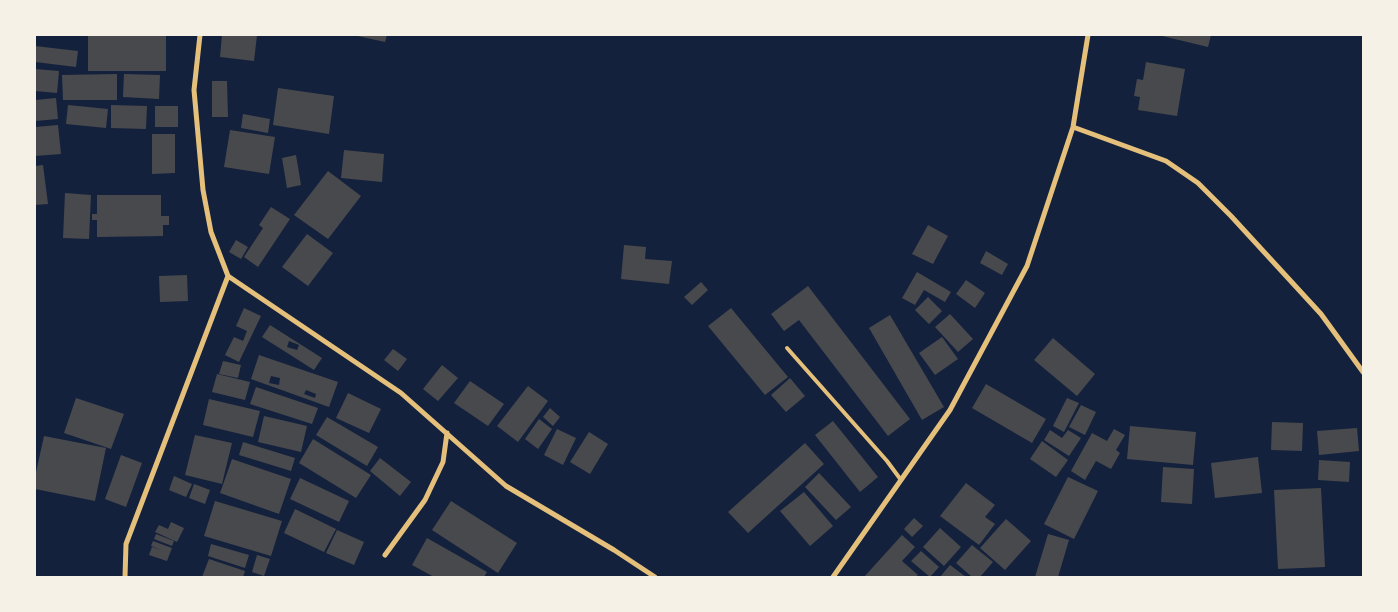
<!DOCTYPE html>
<html>
<head>
<meta charset="utf-8">
<style>
  body { margin:0 }
  #map { position:relative; width:1398px; height:612px; overflow:hidden; background:#14213d; font-family:Helvetica,sans-serif }
  canvas { display:block }
  .frame { position:absolute; inset:0; border:36px solid #f6f1e7; pointer-events:none }
</style>
</head>
<body>
<div id="map">
<canvas width="1398" height="612"></canvas>
<div class="frame"></div>
</div>
<script>
const g = document.querySelector('canvas').getContext('2d');
g.lineJoin = 'round';
function fillPath(path, color) {
  g.fillStyle = color;
  g.fill(path, 'evenodd');
}
function poly(rows) {
  const path = new Path2D();
  for (const r of rows) {
    path.moveTo(r[0], r[1]);
    for (let i = 2; i < r.length; i += 2) path.lineTo(r[i], r[i + 1]);
  }
  return path;
}
function stroke(path, color, width, dash) {
  g.strokeStyle = color;
  g.lineWidth = width;
  g.lineCap = dash ? 'butt' : 'round';
  g.setLineDash(dash || []);
  g.stroke(path);
}
const building = poly([
  [88,35,166,35,166,71,88,71],
  [222,35,257,35,254,61,220,57],
  [353,35,387,35,385,42],
  [1158,35,1211,35,1208,47],
  [35,46,78,51,76,67,35,62],
  [1146,62,1185,69,1177,116,1138,110,1140,97,1134,96,1137,79,1143,80],
  [35,69,59,71,57,93,35,91],
  [117,74,117,100,63,100,62,75],
  [124,74,160,75,159,99,123,97],
  [212,81,227,81,228,117,212,117],
  [278,88,334,96,329,134,273,125],
  [56,98,58,119,35,121,35,100],
  [68,105,108,109,106,128,66,124],
  [111,105,147,106,146,129,111,128],
  [155,106,178,106,178,127,155,127],
  [243,114,270,119,268,133,241,128],
  [58,125,61,154,35,156,35,127],
  [230,130,275,137,269,174,224,167],
  [152,134,175,134,175,173,152,174],
  [344,150,384,154,382,182,341,178],
  [296,155,301,185,287,188,282,158],
  [43,165,48,204,35,205,35,166],
  [328,171,361,196,328,239,294,215],
  [65,193,91,195,89,239,63,238],
  [97,195,161,195,161,216,169,216,169,225,163,225,163,236,97,237,97,220,92,220,92,214,97,214],
  [271,207,290,219,258,267,244,257,263,228,259,225],
  [928,225,948,236,933,264,912,254],
  [307,234,333,253,308,286,282,267],
  [236,240,248,247,241,259,229,252],
  [624,245,646,247,645,259,672,261,669,284,621,279],
  [986,251,1008,264,1002,275,980,263],
  [917,272,951,292,945,302,924,290,915,305,902,298],
  [187,275,188,301,160,302,159,276],
  [966,280,985,293,975,308,956,294],
  [701,282,708,290,692,305,684,297],
  [808,286,910,419,888,436,799,320,784,331,771,314],
  [928,297,942,311,929,324,915,310],
  [244,308,261,316,239,362,225,355,234,337,243,341,247,331,236,326],
  [731,308,788,377,765,395,708,326],
  [950,314,973,339,958,352,935,327],
  [890,315,944,407,922,420,869,328],
  [270,325,322,358,314,370,262,337],
  [289,341,299,345,297,350,287,347],
  [942,337,958,359,935,375,919,353],
  [1053,338,1095,374,1077,396,1034,360],
  [393,349,407,359,398,371,384,360],
  [259,355,338,382,329,407,251,379],
  [271,376,280,378,279,385,269,383],
  [306,390,316,394,315,398,304,394],
  [223,361,241,365,238,378,219,374],
  [442,365,458,378,438,401,423,389],
  [217,374,250,382,245,400,212,392],
  [790,378,805,396,786,412,771,395],
  [470,381,504,404,488,426,454,403],
  [986,384,1046,419,1032,443,972,408],
  [528,386,548,401,518,442,497,426],
  [256,387,318,408,312,424,250,404],
  [348,393,381,409,369,433,336,418],
  [76,398,124,414,111,449,64,433],
  [1067,398,1079,403,1064,432,1053,426],
  [209,399,260,411,253,437,203,425],
  [1081,405,1096,412,1085,435,1069,427],
  [550,408,560,417,553,426,543,417],
  [264,416,307,426,301,452,258,442],
  [327,417,378,447,367,466,316,435],
  [539,419,552,429,538,449,525,439],
  [833,421,878,477,860,492,815,435],
  [1272,422,1303,423,1302,451,1271,450],
  [1130,426,1196,432,1193,465,1127,459],
  [1357,428,1359,451,1319,455,1317,431],
  [557,429,576,438,563,465,544,455],
  [1114,429,1125,435,1116,450,1120,453,1111,469,1096,461,1085,480,1071,471,1092,433,1107,441],
  [1050,430,1062,438,1068,430,1081,438,1069,456,1044,440],
  [589,432,608,444,590,474,570,462],
  [195,435,232,443,222,484,185,475],
  [44,436,106,448,95,501,35,489,35,477],
  [313,439,371,475,356,498,299,463],
  [1042,441,1068,460,1056,477,1030,459],
  [243,442,295,458,291,471,239,455],
  [805,443,824,464,748,533,728,512],
  [121,455,142,463,126,507,105,499],
  [1258,457,1262,493,1215,498,1211,463],
  [380,458,411,482,400,496,370,471],
  [232,459,291,479,279,514,220,493],
  [1319,460,1350,462,1349,482,1318,480],
  [1163,467,1194,469,1192,504,1161,502],
  [819,473,851,507,836,520,805,487],
  [174,476,192,484,186,497,169,490],
  [1068,477,1098,491,1074,539,1044,524],
  [300,478,349,501,339,522,290,499],
  [966,483,995,505,985,517,995,524,979,545,940,516],
  [194,484,210,490,205,504,189,498],
  [1321,488,1325,567,1278,569,1274,490],
  [804,492,833,526,810,546,780,511],
  [215,501,282,521,271,556,204,536],
  [451,501,517,543,498,573,432,530],
  [295,509,336,529,324,552,284,533],
  [914,518,923,526,912,537,904,529],
  [1006,519,1031,541,1005,570,980,548],
  [171,522,184,528,177,542,155,532,159,525,168,529],
  [940,528,961,547,944,566,923,547],
  [337,530,364,542,354,565,326,553],
  [156,534,174,541,172,546,154,539],
  [1048,534,1069,540,1058,577,1035,577],
  [902,535,915,547,902,561,918,575,915,577,864,577],
  [427,538,487,572,484,577,434,577,412,565],
  [153,541,172,548,167,561,149,555,152,547,161,550,151,546],
  [211,544,249,555,245,568,208,556],
  [972,545,993,562,980,577,972,577,956,563],
  [921,551,939,567,930,577,911,561],
  [257,555,270,559,264,576,252,572],
  [209,559,245,571,243,577,202,577],
  [950,565,966,577,940,577]
]);
const service = poly([
  [787,348,887,461,901,480]
]);
const minor = poly([
  [1073,127,1166,161,1198,183,1231,216,1321,314,1363,372],
  [228,276,401,393,506,486,614,550,655,577],
  [385,555,425,500,443,462,447,433],
  [125,577,126,544,228,276,211,232,203,190,194,90,200,35],
  [833,577,950,410,1027,266,1073,127,1088,35]
]);
fillPath(building, '#48494c');
stroke(service, '#e5c07b', 4);
stroke(minor, '#e5c07b', 5);
</script>
</body>
</html>
